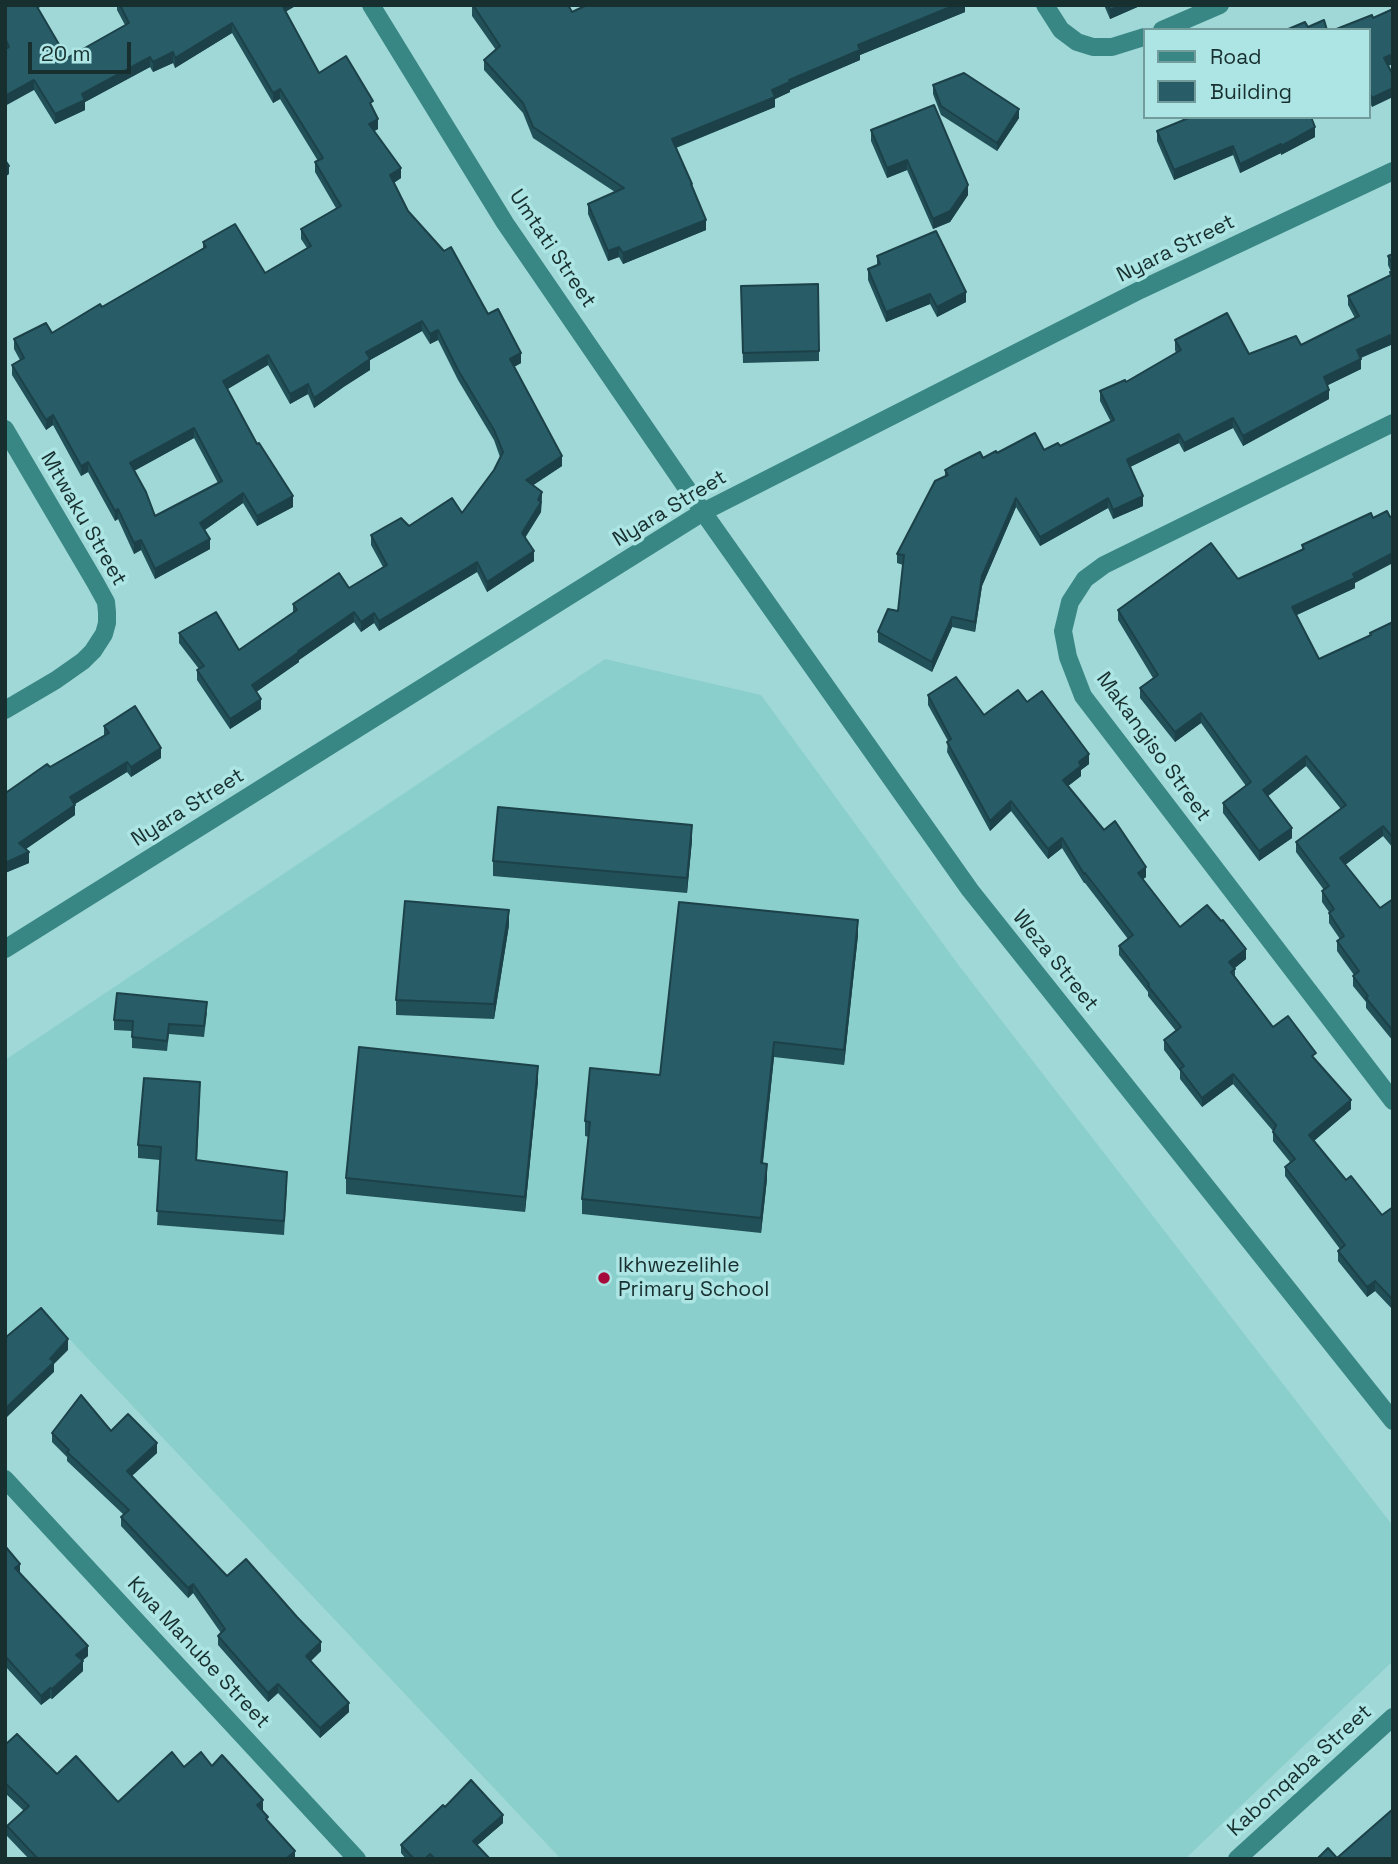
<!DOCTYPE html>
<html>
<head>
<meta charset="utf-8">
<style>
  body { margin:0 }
  #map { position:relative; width:1398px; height:1864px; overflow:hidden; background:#9fd8d6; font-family:"Space Grotesk",sans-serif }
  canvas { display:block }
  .frame { position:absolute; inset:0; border:7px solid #182f2f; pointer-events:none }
  .legend { position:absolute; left:1143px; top:28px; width:228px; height:91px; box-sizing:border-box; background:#ace5e3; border:2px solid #719c9b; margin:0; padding:9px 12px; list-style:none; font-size:21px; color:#182f2f }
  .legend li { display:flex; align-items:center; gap:14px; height:35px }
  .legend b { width:35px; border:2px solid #719c9b }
  .scale { position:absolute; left:28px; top:42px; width:103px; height:32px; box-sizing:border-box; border:4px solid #182f2f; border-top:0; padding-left:9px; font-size:21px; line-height:24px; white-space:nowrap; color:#182f2f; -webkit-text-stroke:5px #ace5e3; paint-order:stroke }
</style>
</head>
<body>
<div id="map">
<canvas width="1398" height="1864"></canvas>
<div class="frame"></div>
<ul class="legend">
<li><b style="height:9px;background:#398785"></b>Road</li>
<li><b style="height:19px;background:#285d68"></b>Building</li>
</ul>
<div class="scale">20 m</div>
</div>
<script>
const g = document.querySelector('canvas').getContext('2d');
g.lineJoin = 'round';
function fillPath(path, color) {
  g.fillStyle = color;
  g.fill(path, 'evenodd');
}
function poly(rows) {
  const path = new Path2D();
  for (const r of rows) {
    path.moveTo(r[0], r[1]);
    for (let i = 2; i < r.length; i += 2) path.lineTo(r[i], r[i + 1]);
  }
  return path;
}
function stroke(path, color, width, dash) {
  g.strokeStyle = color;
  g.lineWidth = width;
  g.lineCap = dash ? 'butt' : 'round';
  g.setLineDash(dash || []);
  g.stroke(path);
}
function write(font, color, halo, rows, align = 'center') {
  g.font = font + ' "Space Grotesk",sans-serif';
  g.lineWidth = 7;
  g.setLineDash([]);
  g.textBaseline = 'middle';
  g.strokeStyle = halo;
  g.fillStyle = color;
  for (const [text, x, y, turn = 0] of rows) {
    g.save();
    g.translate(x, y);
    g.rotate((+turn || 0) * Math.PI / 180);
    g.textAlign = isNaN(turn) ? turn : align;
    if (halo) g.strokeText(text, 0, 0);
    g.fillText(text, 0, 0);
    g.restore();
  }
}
const built = poly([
  [605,659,761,695,960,967,1393,1526,1393,1661,1185,1859,561,1859,40,1308,5,1343,5,1060]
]);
const minor = poly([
  [371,5,505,223,703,512,970,890,1393,1421],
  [1045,5,1061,30,1077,42,1093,47,1112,47,1144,37],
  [1162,30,1220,5],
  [1393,423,1104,565,1085,579,1070,602,1063,631,1068,657,1083,696,1393,1101],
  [5,429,95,582,106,602,107,612,107,623,104,634,93,651,83,661,56,680,5,710],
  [5,949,703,512,1140,290,1393,171],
  [5,1479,357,1859],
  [1237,1859,1393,1717]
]);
const wall = poly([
  [5,5,45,5,38,8,67,58,125,25,117,10,117,5,297,5,286,11,319,73,373,109,378,129,374,131,401,178,394,183,408,211,488,314,521,363,514,367,562,466,533,485,542,492,541,512,525,537,534,561,487,592,477,572,379,631,374,623,361,632,354,622,299,660,299,662,256,692,261,709,230,729,197,680,197,670,199,669,179,643,179,633,239,650,293,613,293,604,349,588,383,567,371,545,371,535,462,513,494,470,500,457,494,440,458,380,438,340,430,344,422,331,370,360,370,370,345,386,314,408,308,394,290,404,268,365,227,389,293,507,257,526,243,503,205,530,210,549,155,579,141,550,134,554,118,519,115,521,88,472,81,476,53,425,46,430,12,375,12,365,20,360,14,349,14,339,52,333,102,307,203,248,203,242,265,273,307,248,301,239,301,229,336,208,315,172,315,162,318,161,280,99,273,103,232,33,175,68,173,63,153,72,150,67,85,102,85,110,55,124,34,90,6,49],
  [194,438,218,483,155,516,134,471],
  [965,5,965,12,860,55,860,60,790,90,790,92,775,99,775,107,676,148,692,188,706,230,623,264,619,257,608,261,588,214,588,204,615,192,533,138,523,113,484,70,484,60,496,50,472,16,472,6,572,12],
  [1104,5,1142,5,1110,19],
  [1368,30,1393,64,1388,66,1372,107,1368,99],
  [933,85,1019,118,997,151,941,115,933,94],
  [871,130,968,195,950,222,933,229,907,170,887,178,871,141],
  [1157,131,1315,137,1281,155,1281,153,1240,173,1233,155,1174,180,1157,141],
  [1393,254,1393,344,1361,358,1361,369,1328,385,1329,399,1243,446,1233,428,1184,452,1179,443,1130,467,1143,506,1113,519,1108,508,1040,546,1016,507,982,586,975,632,952,627,932,672,878,642,878,632,898,611,903,565,897,563,897,554,945,476,945,470,997,453,1044,450,1060,446,1111,422,1100,401,1100,391,1126,382,1176,353,1175,350,1175,340,1249,354,1301,345,1355,318,1348,305,1348,296,1390,275,1391,272,1388,265,1388,256],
  [877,256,966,302,937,317,930,304,886,322,868,280,868,269,877,266],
  [741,286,819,351,819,361,743,363],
  [1302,545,1355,583,1355,588,1297,615,1319,659,1370,636,1370,633,1393,622,1393,848,1383,836,1345,865,1380,908,1393,899,1393,1041,1366,1008,1366,1002,1353,986,1353,976,1354,975,1337,951,1337,941,1340,939,1329,923,1329,912,1322,902,1322,891,1324,890,1296,852,1296,842,1341,809,1306,766,1268,796,1292,838,1259,861,1223,813,1223,803,1246,786,1201,723,1175,742,1140,698,1140,688,1153,678,1118,620,1118,610,1238,579,1302,549],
  [928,695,984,715,1027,702,1089,764,1081,770,1081,776,1068,786,1104,830,1146,877,1143,879,1180,927,1246,959,1235,968,1235,976,1273,1027,1316,1060,1351,1109,1314,1141,1346,1180,1382,1215,1393,1207,1393,1310,1375,1291,1367,1297,1338,1261,1338,1251,1340,1249,1285,1176,1285,1167,1290,1162,1273,1141,1273,1131,1233,1084,1202,1107,1180,1079,1180,1071,1164,1050,1164,1040,1176,1031,1148,996,1148,992,1119,955,1119,946,1128,939,1085,883,1084,883,1062,848,1048,859,1011,811,990,831,947,752,948,741,928,705],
  [104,726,161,758,131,777,127,772,75,804,75,815,25,849,29,863,5,873,5,789,7,792,104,735],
  [692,840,687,893,493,876,493,861],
  [509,925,494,1019,396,1015,396,1000],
  [858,935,844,1065,774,1057,763,1163,767,1179,761,1233,582,1214,582,1199,589,1137,585,1136,585,1121,660,1075],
  [207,1012,204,1037,169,1034,167,1051,132,1048,132,1031,114,1030,114,1020],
  [538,1081,525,1212,346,1194,346,1178],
  [200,1095,197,1160,287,1185,284,1235,157,1225,160,1160,138,1158,138,1145],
  [111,1431,157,1453,132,1476,227,1576,321,1651,311,1661,349,1712,320,1738,278,1693,268,1702,218,1645,218,1636,221,1633,193,1593,188,1598,121,1526,121,1517,124,1515,67,1461,67,1457,52,1442,52,1433],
  [5,1546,20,1573,88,1656,82,1661,83,1671,52,1699,50,1698,41,1705,5,1666],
  [5,1745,57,1774,118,1802,184,1767,212,1766,263,1810,268,1822,295,1859,29,1859,7,1836,7,1826,24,1811,5,1793],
  [445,1807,503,1823,477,1845,490,1859,406,1859,401,1853,401,1845]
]);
const shadedWall = poly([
  [282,5,297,5,282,14],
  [955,5,965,5,965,12,860,55,860,60,790,90,790,92,775,99,775,107,672,149,672,139,772,90,789,80,858,45],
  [1121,5,1142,5,1110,19,1110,10],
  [232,23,232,33,175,68,175,58],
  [173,52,173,63,153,72,153,62],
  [1393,54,1393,64,1384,67,1384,58],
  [150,57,150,67,85,102,85,110,55,124,55,114,82,94],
  [34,80,34,90,5,106,5,96],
  [1393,88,1393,97,1372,107,1372,98],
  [280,89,280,99,273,103,273,93],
  [1019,109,1019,118,997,151,997,143],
  [378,119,378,129,369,134,369,124],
  [1315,127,1315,137,1281,155,1281,146],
  [1281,144,1281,153,1240,173,1240,164],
  [1233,146,1233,155,1174,180,1174,170],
  [907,160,907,170,887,178,887,168],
  [9,166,9,174,5,177,5,168],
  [401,168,401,178,390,185,390,175],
  [968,185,968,195,950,222,933,229,933,219],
  [706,220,706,230,623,264,623,253],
  [619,247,619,257,608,261,608,251],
  [966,292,966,302,937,317,937,307],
  [930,294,930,304,886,322,886,312],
  [422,321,422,331,370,360,370,370,345,386,314,408,314,398,366,352],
  [438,330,438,340,430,344,430,334],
  [1393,334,1393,344,1357,359,1357,350],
  [521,353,521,363,510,369,510,359],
  [268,355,268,365,223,392,223,381],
  [1361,359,1361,369,1324,387,1324,377],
  [308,384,308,394,290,404,290,394],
  [1329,390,1329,399,1243,446,1243,436],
  [53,415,53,425,46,430,46,420],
  [1233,418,1233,428,1184,452,1184,443],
  [194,428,194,438,130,473,130,463],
  [1179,434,1179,443,1128,468,1127,460,1128,459],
  [562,456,562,466,526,490,526,480],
  [88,462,88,472,81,476,81,466],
  [542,492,541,512,522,543,522,533],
  [243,493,243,503,200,533,200,523],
  [293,496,293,507,257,526,257,516],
  [1143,496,1143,506,1113,519,1113,510],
  [1016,498,1016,507,982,586,975,632,975,622,982,576],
  [1108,498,1108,508,1040,546,1040,537],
  [118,509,118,519,115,521,115,511],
  [210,539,210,549,155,579,155,569],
  [141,540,141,550,134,554,134,543],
  [534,551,534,561,487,592,487,582],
  [1393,553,1393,563,1355,583,1355,588,1292,617,1292,607],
  [477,562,477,572,379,631,379,621],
  [354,612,354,622,299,660,299,662,252,695,252,685,298,651],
  [374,613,374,623,361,632,361,622],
  [952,617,952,627,932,672,932,662],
  [261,699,261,709,230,729,230,719],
  [1201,713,1201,723,1175,742,1175,732],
  [161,748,161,758,131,777,131,767],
  [1089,754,1089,764,1081,770,1081,776,1063,790,1063,780,1079,762],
  [1306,756,1306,766,1263,800,1263,790],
  [127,762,127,772,70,807,70,797],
  [1011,801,1011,811,990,831,990,821],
  [75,805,75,815,19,854,19,843],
  [692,825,692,840,687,893,687,878],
  [1383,826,1383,836,1340,869,1340,858],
  [1292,828,1292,838,1259,861,1259,851],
  [1062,838,1062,848,1048,859,1048,849],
  [29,852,29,863,5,873,5,863],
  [1146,867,1146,877,1138,883,1138,873],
  [509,910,509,925,494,1019,494,1004],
  [858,920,858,935,844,1065,844,1050],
  [1246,949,1246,959,1229,972,1229,962],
  [774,1042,774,1057,761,1178,761,1163],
  [538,1066,538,1081,525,1212,525,1197],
  [1233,1074,1233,1084,1202,1107,1202,1098],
  [1351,1100,1351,1109,1309,1145,1309,1135],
  [767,1164,767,1179,761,1233,761,1218],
  [1375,1281,1375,1291,1367,1297,1367,1287],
  [68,1339,68,1350,54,1364,54,1372,7,1417,7,1407,50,1359],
  [157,1443,157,1453,127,1480,127,1471],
  [20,1564,20,1574,15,1568],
  [193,1584,193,1593,188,1598,188,1588],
  [321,1642,321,1651,306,1665,306,1656],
  [88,1646,88,1656,76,1665,76,1655],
  [83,1661,83,1671,52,1699,52,1689],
  [278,1684,278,1693,268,1702,268,1693],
  [50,1688,50,1698,41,1705,41,1696],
  [349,1703,349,1712,320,1738,320,1728],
  [263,1800,263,1810,257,1815,257,1805],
  [503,1815,503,1823,473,1849,473,1841],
  [295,1851,295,1859,286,1859]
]);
const building = poly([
  [5,5,36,5,67,58,129,23,120,5,282,5,319,73,346,56,373,101,370,103,378,119,369,124,401,168,390,175,408,211,444,251,451,247,488,314,498,309,521,353,510,359,562,456,526,480,542,492,538,500,541,502,522,533,534,551,487,582,477,562,379,621,374,613,361,622,354,612,298,651,299,652,252,685,261,699,230,719,197,670,204,666,179,633,216,612,239,650,297,610,293,604,339,573,349,588,387,565,371,535,401,518,409,526,452,498,462,513,494,470,503,452,494,430,458,370,438,330,430,334,422,321,366,352,370,359,345,376,314,398,308,384,290,394,268,355,223,381,257,444,259,443,293,496,257,516,243,493,200,523,210,539,155,569,141,540,134,543,118,509,115,511,88,462,81,466,53,415,46,420,12,365,24,358,14,339,46,323,52,333,100,304,102,307,206,247,203,242,235,224,265,273,311,246,301,229,341,206,315,162,323,158,280,89,273,93,232,23,175,58,173,52,153,62,150,57,82,94,85,100,55,114,34,80,5,96,5,49,9,47,5,38,5,5],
  [194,428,222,481,155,516,146,492,130,463,194,428],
  [473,5,568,5,572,12,587,5,955,5,858,45,860,50,789,80,790,82,772,90,775,97,672,139,692,184,691,184,706,220,623,253,619,247,608,251,588,204,624,188,533,127,523,103,484,60,500,46,473,5],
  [1108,5,1121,5,1110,10,1108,5],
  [1393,9,1393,54,1384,58,1393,75,1393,88,1372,98,1368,90,1368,30,1334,30,1372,15,1373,18,1393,9],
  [1324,20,1327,30,1286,30,1305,22,1308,27,1324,20],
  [964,73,1019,109,997,143,941,106,933,85,964,73],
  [934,105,968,185,950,211,933,219,907,160,887,168,871,130,934,105],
  [1191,117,1311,117,1315,127,1281,146,1281,144,1240,164,1233,146,1174,170,1157,131,1191,117],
  [5,160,9,166,5,168,5,160],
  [936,231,966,292,937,307,930,294,886,312,868,269,880,264,877,256,936,231],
  [1393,254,1393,265,1388,256,1393,254],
  [1393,271,1393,334,1357,350,1361,359,1324,377,1329,390,1243,436,1233,418,1184,443,1179,434,1128,459,1127,460,1143,496,1113,510,1108,498,1040,537,1016,498,982,576,975,622,952,617,932,662,878,632,888,609,898,611,904,555,897,554,935,481,948,475,945,470,952,466,980,452,983,458,996,451,997,453,1035,433,1044,450,1058,443,1060,446,1114,420,1100,391,1125,380,1126,382,1181,350,1175,340,1227,313,1249,354,1296,336,1301,345,1359,316,1348,296,1391,275,1390,272,1393,271],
  [818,284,819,351,743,353,741,286,818,284],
  [1387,511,1390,517,1393,516,1393,553,1353,574,1355,578,1292,607,1319,659,1371,635,1370,633,1393,622,1393,838,1383,826,1340,858,1380,908,1393,899,1393,1031,1366,998,1368,996,1353,976,1359,971,1337,941,1344,936,1329,913,1334,909,1322,891,1329,886,1296,842,1346,805,1306,756,1263,790,1292,828,1259,851,1223,803,1251,782,1201,713,1175,732,1140,688,1158,675,1118,610,1211,543,1238,579,1304,549,1302,545,1371,513,1373,518,1387,511],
  [956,677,984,715,1018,690,1027,702,1042,691,1089,754,1079,762,1081,766,1063,780,1104,830,1115,821,1146,867,1138,873,1180,927,1207,905,1221,921,1223,920,1246,949,1229,962,1235,969,1231,972,1273,1027,1288,1016,1316,1053,1312,1056,1351,1100,1309,1135,1346,1180,1351,1176,1382,1215,1393,1207,1393,1300,1375,1281,1367,1287,1338,1251,1345,1245,1285,1167,1295,1159,1273,1132,1276,1125,1233,1074,1202,1098,1180,1069,1184,1066,1164,1040,1181,1027,1148,986,1149,984,1119,946,1133,935,1085,873,1084,874,1062,838,1048,849,1011,801,990,821,947,742,951,739,928,695,956,677],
  [135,706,161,748,131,767,127,762,70,797,75,805,19,843,29,852,5,863,5,789,7,792,47,764,50,767,109,733,104,726,135,706],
  [498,807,692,825,687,878,493,861,498,807],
  [405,901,509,910,494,1004,396,1000,405,901],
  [679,902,858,920,844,1050,774,1042,761,1163,767,1164,761,1218,582,1199,590,1122,585,1121,590,1068,660,1075,679,902],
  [117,993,207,1002,204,1026,169,1024,167,1041,132,1037,133,1021,114,1020,117,993],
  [359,1047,538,1066,525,1197,346,1178,359,1047],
  [144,1078,200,1082,196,1160,287,1172,284,1221,157,1211,161,1147,138,1145,144,1078],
  [41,1308,68,1339,50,1359,54,1362,7,1407,5,1405,5,1338,41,1308],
  [81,1395,111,1431,128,1414,157,1443,127,1471,227,1576,246,1559,297,1617,321,1642,306,1656,349,1703,320,1728,278,1684,268,1693,218,1636,225,1629,193,1584,188,1588,121,1517,129,1510,67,1452,69,1450,52,1433,81,1395],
  [5,1546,20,1564,15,1568,88,1646,76,1655,83,1661,52,1689,50,1688,41,1696,5,1656,5,1546],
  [17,1734,57,1774,76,1756,118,1802,172,1752,184,1767,201,1752,212,1766,222,1755,263,1800,257,1805,268,1817,266,1819,295,1851,286,1859,38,1859,7,1826,29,1806,5,1783,5,1745,17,1734],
  [471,1780,503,1815,473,1841,490,1859,435,1859,430,1854,425,1859,414,1859,401,1845,443,1805,445,1807,471,1780],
  [1393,1809,1393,1859,1317,1859,1328,1848,1337,1858,1393,1809]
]);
const markers = [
  [604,1278,7,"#a60c3b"]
];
const streetNames = [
  ["Umtati Street",552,249,56],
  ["Nyara Street",1176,249,-26],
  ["Nyara Street",670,509,-31],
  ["Mtwaku Street",83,519,60],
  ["Makangiso Street",1153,747,54],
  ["Nyara Street",188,808,-32],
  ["Weza Street",1055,961,51],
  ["Kwa Manube Street",198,1653,47],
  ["Kabonqaba Street",1300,1771,-42]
];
const poiNames = [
  ["Ikhwezelihle",618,1266],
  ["Primary School",618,1290]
];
fillPath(built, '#8bcfcd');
stroke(minor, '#398785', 18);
fillPath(wall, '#225059');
fillPath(shadedWall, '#1c4149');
fillPath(building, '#285d68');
stroke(building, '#1c4149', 2);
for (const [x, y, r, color] of markers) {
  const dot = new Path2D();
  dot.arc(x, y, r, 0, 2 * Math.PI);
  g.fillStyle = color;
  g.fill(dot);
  stroke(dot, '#ace5e3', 2.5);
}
write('21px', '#182f2f', '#ace5e3', streetNames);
write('21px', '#182f2f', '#ace5e3', poiNames, 'left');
</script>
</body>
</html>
